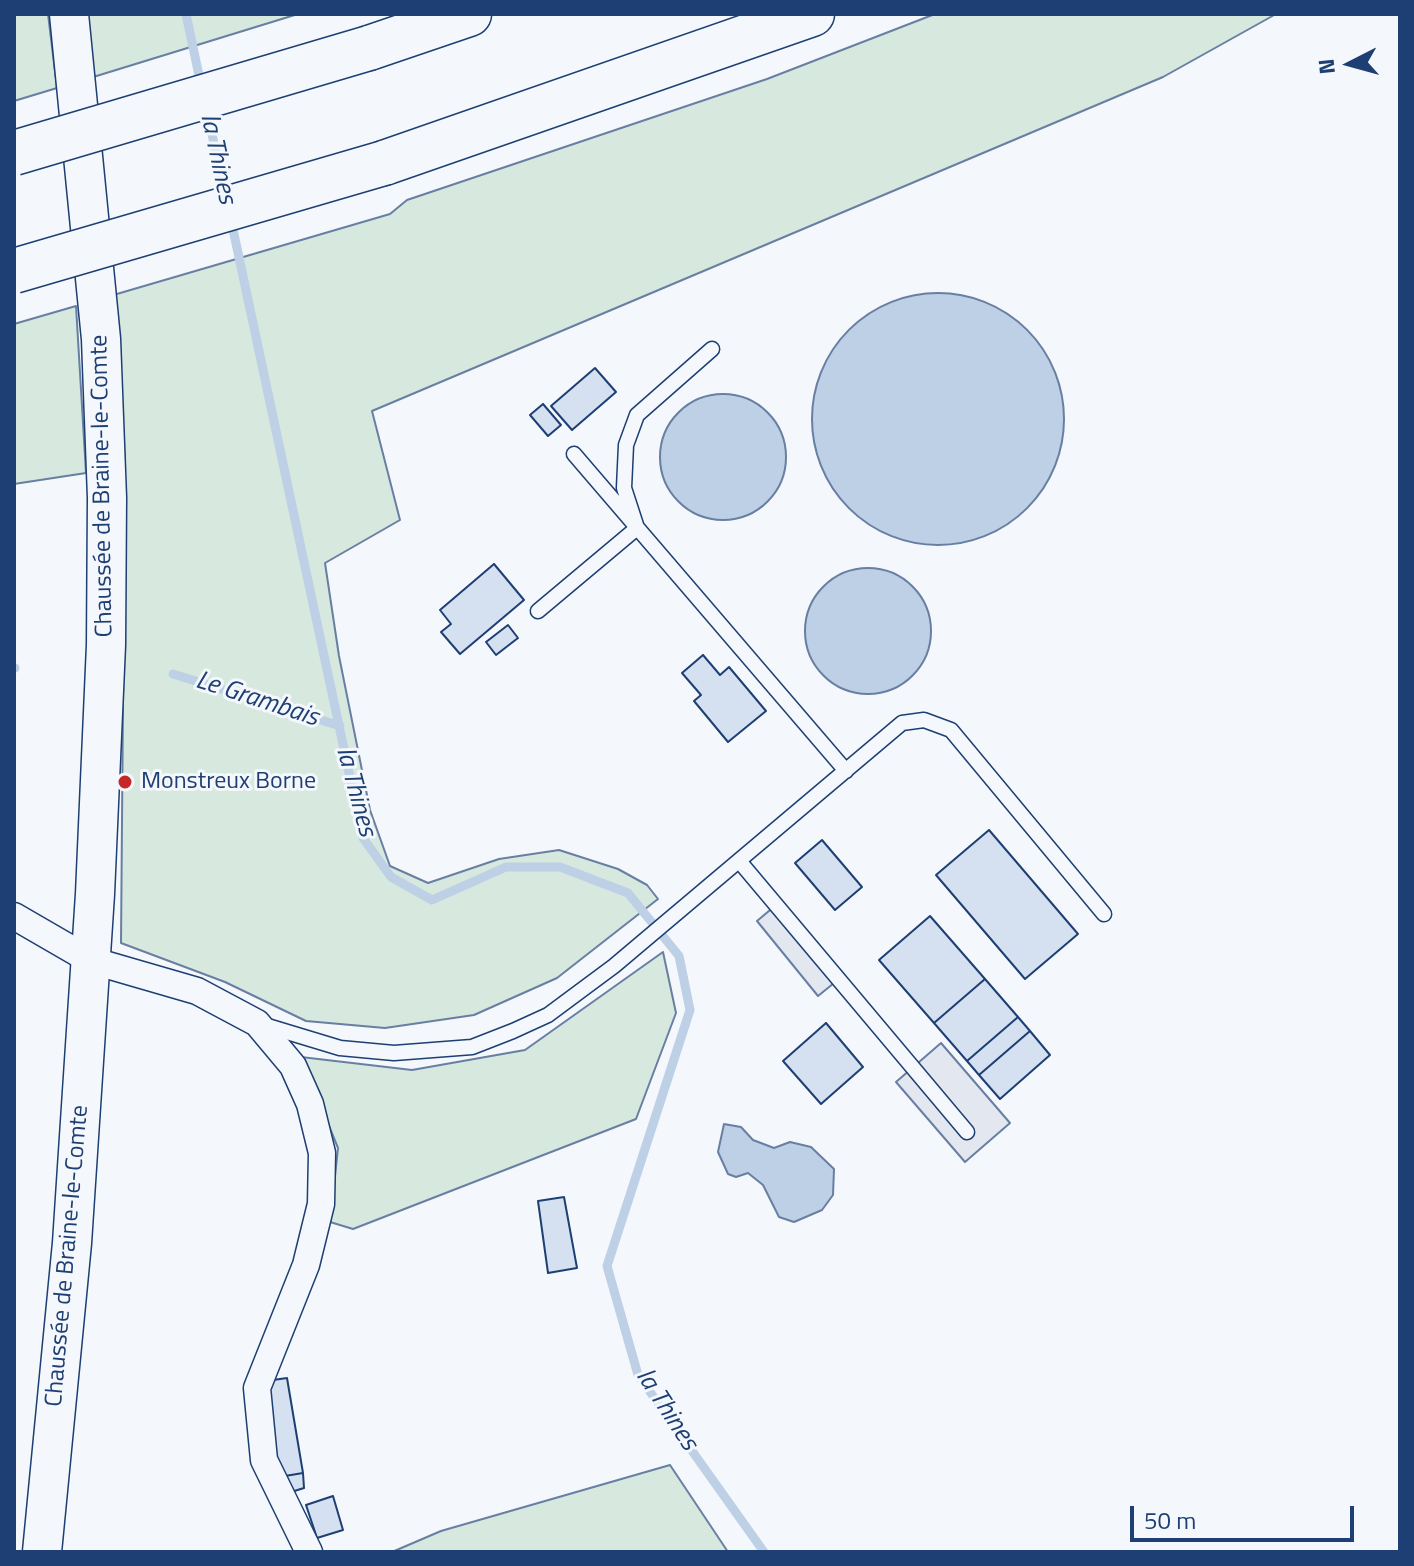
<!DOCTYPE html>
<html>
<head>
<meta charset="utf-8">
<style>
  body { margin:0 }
  #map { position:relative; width:1414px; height:1566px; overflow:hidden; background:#f4f7fb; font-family:"Titillium Web",sans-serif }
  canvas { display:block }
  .frame { position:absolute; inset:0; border:16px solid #1d3f73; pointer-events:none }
  .north { position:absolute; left:1310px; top:24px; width:80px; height:80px; -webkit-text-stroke:6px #f4f7fb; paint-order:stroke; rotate:264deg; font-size:22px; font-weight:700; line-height:32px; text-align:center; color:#1d3f73 }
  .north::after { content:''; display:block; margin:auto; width:28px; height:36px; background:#1d3f73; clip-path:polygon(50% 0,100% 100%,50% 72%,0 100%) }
  .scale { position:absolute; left:1130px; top:1506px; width:224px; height:36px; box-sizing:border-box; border:4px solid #1d3f73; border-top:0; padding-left:10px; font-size:24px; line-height:28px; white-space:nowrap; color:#1d3f73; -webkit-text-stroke:6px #f4f7fb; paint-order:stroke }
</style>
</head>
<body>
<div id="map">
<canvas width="1414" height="1566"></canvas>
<div class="frame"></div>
<div class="north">N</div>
<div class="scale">50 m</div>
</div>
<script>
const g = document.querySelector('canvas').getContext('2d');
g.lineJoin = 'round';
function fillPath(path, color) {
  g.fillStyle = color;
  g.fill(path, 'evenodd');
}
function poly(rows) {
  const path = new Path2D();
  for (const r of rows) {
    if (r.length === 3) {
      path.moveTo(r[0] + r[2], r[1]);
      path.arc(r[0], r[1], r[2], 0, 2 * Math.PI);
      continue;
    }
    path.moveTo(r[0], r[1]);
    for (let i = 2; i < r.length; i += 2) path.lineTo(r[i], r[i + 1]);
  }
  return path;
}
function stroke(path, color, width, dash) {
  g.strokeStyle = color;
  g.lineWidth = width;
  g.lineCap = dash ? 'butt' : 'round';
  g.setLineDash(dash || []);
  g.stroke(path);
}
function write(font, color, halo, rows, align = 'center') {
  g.font = font + ' "Titillium Web",sans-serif';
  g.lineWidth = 6;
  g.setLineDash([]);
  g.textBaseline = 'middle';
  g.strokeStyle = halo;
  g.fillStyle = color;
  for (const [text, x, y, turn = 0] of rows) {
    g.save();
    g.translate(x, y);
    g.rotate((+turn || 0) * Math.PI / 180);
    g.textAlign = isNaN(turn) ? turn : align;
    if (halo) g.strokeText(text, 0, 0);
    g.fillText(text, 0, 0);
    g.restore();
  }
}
const green = poly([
  [14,14,48,14,57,88,14,101,14,14],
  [87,14,298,14,90,78,87,14],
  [935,14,1276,14,1163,77,372,411,400,520,325,563,339,656,370,810,390,866,428,883,499,859,559,850,618,869,647,885,658,899,557,978,474,1015,385,1028,306,1021,225,982,121,943,125,459,110,296,390,214,407,200,767,79,935,14],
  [76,306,86,473,14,484,14,324,76,306],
  [663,952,676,1013,636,1119,353,1229,330,1222,338,1148,301,1057,412,1070,525,1050,663,952],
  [670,1465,728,1552,392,1552,441,1531,670,1465]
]);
const parking = poly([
  [776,905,839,979,818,996,757,921,776,905],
  [941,1043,1010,1123,965,1162,896,1082,941,1043]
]);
const water = poly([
  [938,419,126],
  [723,457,63],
  [868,631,63],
  [724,1124,741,1127,753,1140,774,1148,790,1142,811,1147,834,1169,833,1195,822,1210,794,1222,779,1217,763,1185,748,1173,736,1177,728,1174,718,1152,724,1124]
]);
const stream = poly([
  [186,14,201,85],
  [206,107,226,198],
  [231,220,363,838,391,877,432,900,506,867,560,867,628,893,679,956,690,1010,607,1266,638,1375,764,1552],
  [14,668,15,668],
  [173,674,340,726]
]);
const building = poly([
  [595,368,616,392,572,430,551,406,595,368],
  [543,404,561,425,548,436,530,415,543,404],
  [494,564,524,600,460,654,441,632,451,624,440,610,494,564],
  [508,625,518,638,496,655,486,642,508,625],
  [703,655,720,675,729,667,766,711,728,742,694,701,701,695,682,673,703,655],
  [989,830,1078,934,1025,979,936,875,989,830],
  [822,840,862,887,835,910,795,863,822,840],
  [930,916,985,979,934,1023,879,960,930,916],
  [985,979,1018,1017,967,1061,934,1023,985,979],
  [1018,1017,1030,1031,979,1075,967,1061,1018,1017],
  [826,1023,863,1067,821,1104,783,1061,826,1023],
  [1030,1031,1050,1055,1000,1099,979,1075,1030,1031],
  [564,1197,577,1268,548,1273,538,1201,564,1197],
  [287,1378,303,1473,279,1477,266,1381,287,1378],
  [303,1473,304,1488,288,1493,279,1477,303,1473],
  [333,1496,343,1530,317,1538,306,1505,333,1496]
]);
const service = poly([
  [574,454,846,771],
  [538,611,637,528,624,488,626,445,637,415,712,349],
  [740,862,967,1132],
  [264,1025,340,1048,394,1053,472,1047,513,1031,548,1015,614,966,902,723,924,720,951,730,1104,914]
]);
const minor = poly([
  [14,916,90,960,197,991,257,1023,293,1066,310,1104,322,1153,321,1204,306,1265,257,1388,264,1460,309,1552]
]);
const secondary = poly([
  [42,1552,72,1243,95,894,106,645,107,498,101,339,69,14]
]);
const motorway = poly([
  [369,48,469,14],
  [384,163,812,14]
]);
const motorwayBridge = poly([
  [14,153,369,48],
  [14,271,384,163]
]);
const markers = [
  [125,782,8,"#c62828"]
];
const streetNames = [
  ["Chaussée de Braine-le-Comte",103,486,-91],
  ["Chaussée de Braine-le-Comte",68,1256,-85]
];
const poiNames = [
  ["Monstreux Borne",141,782]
];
const waterNames = [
  ["la Thines",217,159,78],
  ["Le Grambais",257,700,18],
  ["la Thines",355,792,75],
  ["la Thines",666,1410,57]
];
fillPath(green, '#d7e8df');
stroke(green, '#687fa3', 2);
fillPath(parking, '#e3e8f0');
stroke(parking, '#687fa3', 2);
fillPath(water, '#bed0e5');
stroke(water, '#687fa3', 2);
stroke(stream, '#bed0e5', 9);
fillPath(building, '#d5e0f0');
stroke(building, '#1d3f73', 2);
stroke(service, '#1d3f73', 17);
stroke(minor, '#1d3f73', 29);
stroke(secondary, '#1d3f73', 41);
stroke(motorway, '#1d3f73', 47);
stroke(service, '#f4f7fb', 14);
stroke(minor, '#f4f7fb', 26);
stroke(secondary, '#f4f7fb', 38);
stroke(motorway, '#f4f7fb', 44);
stroke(motorwayBridge, '#1d3f73', 47, []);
stroke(motorwayBridge, '#f4f7fb', 44);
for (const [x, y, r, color] of markers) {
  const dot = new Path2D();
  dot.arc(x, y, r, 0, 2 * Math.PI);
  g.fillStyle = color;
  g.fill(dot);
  stroke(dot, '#f4f7fb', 3);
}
write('24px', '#1d3f73', '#f4f7fb', streetNames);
write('24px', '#1d3f73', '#f4f7fb', poiNames, 'left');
write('italic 26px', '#1d3f73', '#f4f7fb', waterNames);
</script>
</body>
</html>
